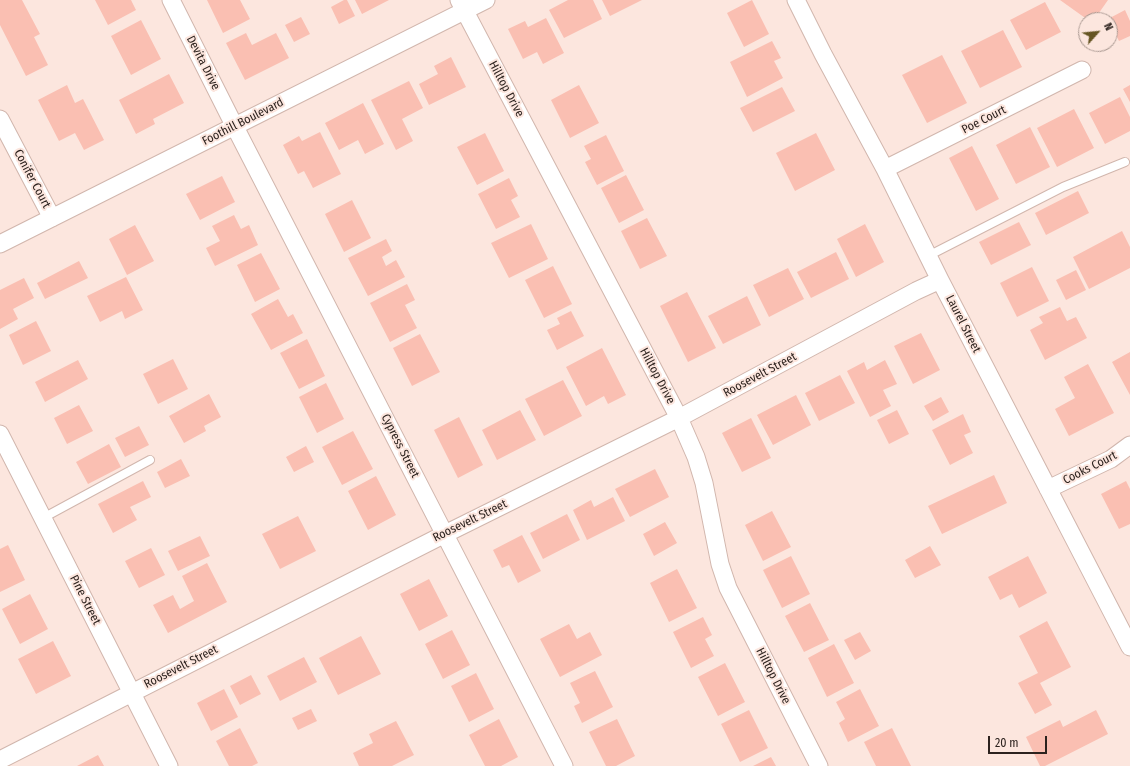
<!DOCTYPE html>
<html>
<head>
<meta charset="utf-8">
<style>
  body { margin:0 }
  #map { position:relative; width:1130px; height:766px; overflow:hidden; background:#fce6de; font-family:"Fira Sans Condensed",sans-serif }
  canvas { display:block }
  .north { position:absolute; left:1078px; top:12px; width:40px; height:40px; box-sizing:border-box; background:#fce6de; border:1px solid #a99891; border-radius:50%; rotate:63deg; font-size:11px; font-weight:700; line-height:16px; text-align:center; color:#2c221e }
  .north::after { content:''; display:block; margin:auto; width:14px; height:18px; background:#665523; clip-path:polygon(50% 0,100% 100%,50% 72%,0 100%) }
  .scale { position:absolute; left:988px; top:736px; width:59px; height:18px; box-sizing:border-box; border:2px solid #2c221e; border-top:0; padding-left:5px; font-size:12px; line-height:14px; white-space:nowrap; color:#2c221e; -webkit-text-stroke:3px #fce6de; paint-order:stroke }
</style>
</head>
<body>
<div id="map">
<canvas width="1130" height="766"></canvas>
<div class="north">N</div>
<div class="scale">20 m</div>
</div>
<script>
const g = document.querySelector('canvas').getContext('2d');
g.lineJoin = 'round';
function fillPath(path, color) {
  g.fillStyle = color;
  g.fill(path, 'evenodd');
}
function poly(rows) {
  const path = new Path2D();
  for (const r of rows) {
    path.moveTo(r[0], r[1]);
    for (let i = 2; i < r.length; i += 2) path.lineTo(r[i], r[i + 1]);
  }
  return path;
}
function stroke(path, color, width, dash) {
  g.strokeStyle = color;
  g.lineWidth = width;
  g.lineCap = dash ? 'butt' : 'round';
  g.setLineDash(dash || []);
  g.stroke(path);
}
function write(font, color, halo, rows, align = 'center') {
  g.font = font + ' "Fira Sans Condensed",sans-serif';
  g.lineWidth = 4;
  g.setLineDash([]);
  g.textBaseline = 'middle';
  g.strokeStyle = halo;
  g.fillStyle = color;
  for (const [text, x, y, turn = 0] of rows) {
    g.save();
    g.translate(x, y);
    g.rotate((+turn || 0) * Math.PI / 180);
    g.textAlign = isNaN(turn) ? turn : align;
    if (halo) g.strokeText(text, 0, 0);
    g.fillText(text, 0, 0);
    g.restore();
  }
}
const building = poly([
  [0,0,22,0,40,34,34,37,48,65,26,76,0,25],
  [95,0,131,0,136,10,108,25],
  [207,0,240,0,250,19,223,33],
  [344,0,347,0,355,16,339,24,331,7],
  [355,0,389,0,362,14],
  [568,0,593,0,602,19,564,38,549,10],
  [602,0,642,0,610,16],
  [752,0,769,34,744,47,727,13],
  [1060,0,1108,0,1094,20,1088,20],
  [1045,2,1061,32,1026,50,1010,20],
  [1125,10,1130,21,1130,36,1119,41,1110,23,1110,20,1108,19],
  [301,17,310,34,294,42,285,25],
  [546,18,564,53,543,64,537,52,523,59,508,29,525,21,528,27],
  [141,20,161,59,131,75,111,36],
  [1003,30,1022,67,980,88,961,51],
  [246,33,252,45,276,33,289,58,245,80,226,43],
  [772,41,781,58,774,61,783,78,747,97,730,62],
  [942,55,967,103,927,123,902,75],
  [451,57,466,87,429,105,419,84,438,74,434,66],
  [169,74,184,103,153,119,155,124,136,134,119,100],
  [409,81,423,108,402,119,413,141,396,150,371,100],
  [67,85,75,103,83,99,104,140,84,150,75,133,59,141,38,100],
  [579,85,599,123,570,138,551,100],
  [1130,85,1130,102,1123,89],
  [782,87,795,111,753,132,740,108],
  [1120,97,1130,117,1130,131,1105,144,1089,113],
  [363,103,384,144,365,154,358,140,339,150,325,123],
  [1074,109,1094,148,1057,167,1037,128],
  [1030,127,1050,167,1016,184,996,145],
  [320,132,341,174,313,188,304,171,298,174,283,145,299,136,302,141],
  [485,133,504,171,477,185,457,147],
  [816,133,835,170,795,191,776,153],
  [606,135,624,171,597,185,585,162,591,159,584,146],
  [972,146,999,199,976,211,949,158],
  [626,175,644,210,619,223,601,188],
  [222,176,235,202,200,220,186,194],
  [509,178,518,196,511,200,520,217,496,229,478,194],
  [1078,191,1089,213,1046,235,1035,213],
  [352,200,371,238,344,252,325,214],
  [234,215,241,229,249,225,258,245,215,266,206,248,220,241,212,226],
  [647,218,667,256,640,269,621,231],
  [1019,222,1031,245,991,265,979,242],
  [531,224,548,259,509,278,491,243],
  [865,224,884,262,856,277,837,239],
  [135,225,154,261,127,275,109,239],
  [1122,231,1130,247,1130,268,1089,289,1073,257],
  [386,239,392,251,382,257,386,266,396,260,405,277,368,296,348,258],
  [836,252,849,279,811,298,797,272],
  [261,253,280,289,255,302,237,265],
  [79,261,88,278,45,299,37,283],
  [553,266,572,304,544,318,525,280],
  [1032,267,1049,301,1017,317,1000,283],
  [788,268,804,299,769,317,753,285],
  [1076,270,1086,290,1066,300,1056,280],
  [126,277,143,310,125,319,122,311,100,322,87,296],
  [24,278,34,298,13,309,18,319,0,329,0,290],
  [407,284,415,300,405,305,417,328,390,342,370,303],
  [687,292,716,348,688,362,660,306],
  [747,296,761,325,723,344,708,316],
  [278,299,288,317,293,314,303,333,271,350,251,314],
  [1060,307,1067,321,1076,317,1087,338,1045,360,1030,330,1043,323,1039,317],
  [571,311,584,336,557,350,547,330,560,324,557,318],
  [36,321,51,351,23,365,9,335],
  [921,333,940,370,913,384,894,346],
  [420,334,440,372,412,386,393,348],
  [307,339,325,376,299,389,280,353],
  [602,348,626,395,608,404,604,396,586,406,566,367],
  [1130,352,1130,395,1112,362],
  [173,359,188,389,158,404,143,374],
  [78,360,88,379,45,402,35,382],
  [885,360,897,384,883,390,891,406,870,417,847,371,864,362,867,370],
  [1088,364,1114,413,1069,436,1055,409,1075,398,1064,377],
  [840,375,855,403,819,421,805,393],
  [563,380,582,416,544,436,525,399],
  [326,383,344,419,317,433,299,397],
  [209,394,221,417,204,426,206,431,184,443,169,416],
  [796,395,811,425,773,445,757,415],
  [941,397,949,412,933,421,924,406],
  [79,405,93,431,67,444,54,418],
  [520,410,536,440,497,460,482,430],
  [897,410,909,434,889,444,877,420],
  [963,414,971,432,964,435,973,453,950,465,932,430],
  [459,417,483,465,458,478,434,430],
  [751,418,771,458,742,472,722,433],
  [139,426,149,445,125,457,115,438],
  [353,431,373,469,342,485,322,447],
  [109,444,121,467,88,484,76,462],
  [306,446,314,462,294,472,286,457],
  [181,459,190,476,165,488,157,472],
  [655,469,669,497,630,517,615,489],
  [994,475,1007,503,942,534,928,506],
  [376,476,396,515,368,530,348,491],
  [143,481,151,497,130,507,137,520,113,533,98,504],
  [1126,481,1130,489,1130,524,1119,529,1101,494],
  [613,497,625,521,587,540,573,510,591,500,594,507],
  [772,511,791,547,763,561,745,525],
  [567,514,580,540,543,559,530,533],
  [298,516,316,551,280,569,262,534],
  [665,522,677,543,654,556,643,534],
  [522,535,541,571,518,583,509,565,502,568,493,550],
  [200,536,210,556,178,571,168,551],
  [8,545,25,580,0,592,0,549],
  [930,546,941,565,915,578,905,560],
  [151,548,165,575,139,588,125,561],
  [791,556,810,594,782,608,763,570],
  [1028,556,1047,593,1019,608,1012,594,1000,600,988,577],
  [207,563,227,602,168,633,153,605,173,595,180,609,194,601,182,576],
  [677,569,697,608,669,622,650,583],
  [429,579,448,616,419,631,400,594],
  [30,594,48,629,20,644,2,609],
  [810,603,829,640,804,652,785,616],
  [703,617,712,635,705,639,714,656,691,668,673,632],
  [1047,621,1071,667,1040,683,1052,705,1035,714,1018,683,1038,673,1019,636],
  [569,624,577,639,590,632,602,655,560,677,540,639],
  [452,630,470,665,443,679,425,644],
  [860,632,871,651,855,660,844,640],
  [361,636,381,674,338,695,319,658],
  [53,641,71,676,36,694,18,659],
  [834,644,854,683,827,697,808,658],
  [304,657,317,682,280,701,267,676],
  [725,663,745,702,718,716,698,677],
  [595,671,613,707,582,723,574,706,580,703,570,683],
  [476,673,494,709,469,722,451,686],
  [251,675,261,694,240,705,230,686],
  [224,689,238,717,211,731,197,703],
  [860,689,879,726,848,742,839,723,845,719,836,702],
  [311,709,317,721,298,730,292,718],
  [749,710,768,748,740,762,721,724],
  [1096,710,1108,734,1045,766,1040,766,1026,737,1060,720,1063,727],
  [499,719,518,757,501,766,485,766,469,735],
  [617,719,635,756,616,766,606,766,589,732],
  [396,721,414,755,392,766,359,766,353,753,373,743,369,734],
  [240,728,258,763,252,766,229,766,216,741],
  [892,728,911,766,876,766,864,742],
  [98,755,104,766,77,766],
  [771,757,776,766,753,766]
]);
const lane = poly([
  [928,256,1063,187,1125,162],
  [43,518,150,460]
]);
const street = poly([
  [171,0,235,127,564,766],
  [459,0,679,418,696,457,704,483,720,564,728,588,819,766],
  [796,0,823,54,885,169,940,280,1130,647],
  [0,119,52,218],
  [885,169,1082,70],
  [0,244,486,0],
  [0,434,169,766],
  [1048,489,1111,459,1130,445],
  [0,760,445,534,679,418,916,291,940,280]
]);
const streetNames = [
  ["Devita Drive",203,63,63],
  ["Hilltop Drive",506,89,62],
  ["Poe Court",984,120,-27],
  ["Foothill Boulevard",243,122,-27],
  ["Conifer Court",32,179,62],
  ["Laurel Street",963,324,63],
  ["Roosevelt Street",760,375,-28],
  ["Hilltop Drive",657,376,62],
  ["Cypress Street",400,446,63],
  ["Cooks Court",1090,468,-27],
  ["Roosevelt Street",470,521,-26],
  ["Pine Street",85,600,63],
  ["Roosevelt Street",181,667,-27],
  ["Hilltop Drive",773,676,63]
];
fillPath(building, '#fabfb2');
stroke(lane, '#d1b6ad', 10);
stroke(street, '#d1b6ad', 19);
stroke(lane, '#fff', 8);
stroke(street, '#fff', 17);
write('12px', '#2c221e', '#fce6de', streetNames);
</script>
</body>
</html>
